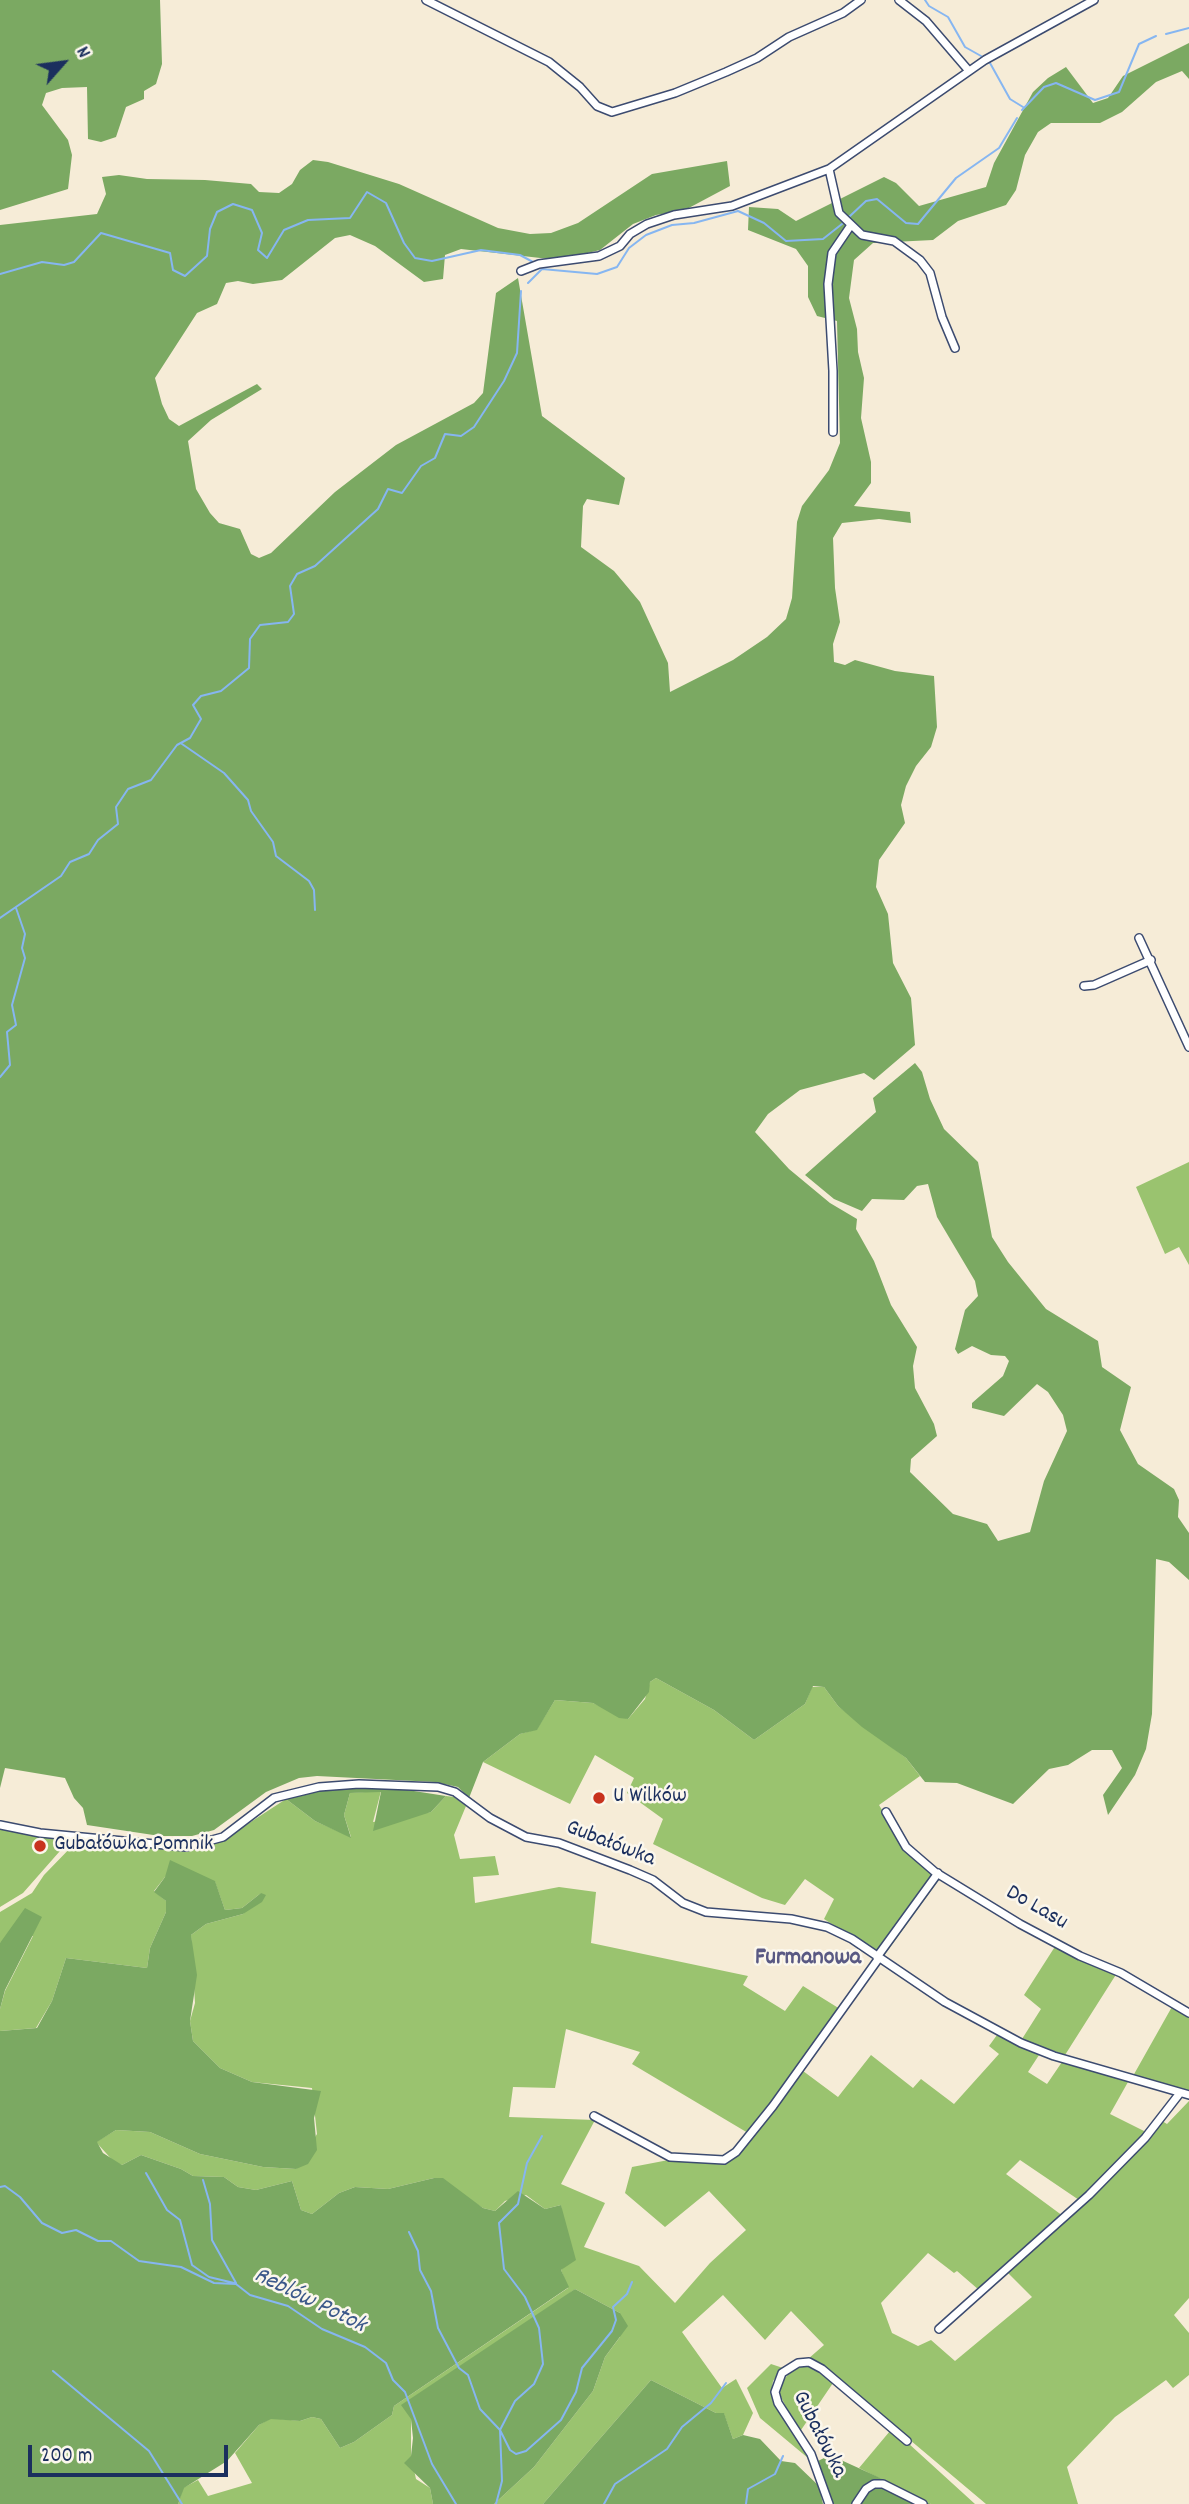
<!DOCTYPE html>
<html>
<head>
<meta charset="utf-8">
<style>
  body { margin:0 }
  #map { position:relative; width:1189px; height:2504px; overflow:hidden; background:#f6ecd7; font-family:Dekko,sans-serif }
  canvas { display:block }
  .north { position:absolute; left:28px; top:28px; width:70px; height:70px; -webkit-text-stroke:5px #fbf7ec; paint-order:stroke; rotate:62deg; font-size:19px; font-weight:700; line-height:28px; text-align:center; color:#1b2f5e }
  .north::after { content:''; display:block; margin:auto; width:24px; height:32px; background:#1b2f5e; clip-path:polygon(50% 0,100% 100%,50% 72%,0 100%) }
  .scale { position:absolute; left:28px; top:2445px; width:200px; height:32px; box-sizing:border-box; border:4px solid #1b2f5e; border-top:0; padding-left:9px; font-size:21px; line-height:24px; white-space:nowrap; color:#1b2f5e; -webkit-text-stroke:5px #fbf7ec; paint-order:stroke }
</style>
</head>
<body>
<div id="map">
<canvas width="1189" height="2504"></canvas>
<div class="north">N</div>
<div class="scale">200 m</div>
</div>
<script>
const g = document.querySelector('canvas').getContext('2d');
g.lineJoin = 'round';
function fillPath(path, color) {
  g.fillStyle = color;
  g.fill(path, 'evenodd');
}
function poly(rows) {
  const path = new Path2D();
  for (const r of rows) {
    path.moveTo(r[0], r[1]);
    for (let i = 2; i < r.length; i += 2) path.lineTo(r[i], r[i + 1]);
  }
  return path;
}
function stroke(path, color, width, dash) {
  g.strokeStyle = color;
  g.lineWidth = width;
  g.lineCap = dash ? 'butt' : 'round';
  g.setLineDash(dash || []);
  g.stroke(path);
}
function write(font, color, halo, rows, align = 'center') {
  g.font = font + ' Dekko,sans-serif';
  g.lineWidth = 5;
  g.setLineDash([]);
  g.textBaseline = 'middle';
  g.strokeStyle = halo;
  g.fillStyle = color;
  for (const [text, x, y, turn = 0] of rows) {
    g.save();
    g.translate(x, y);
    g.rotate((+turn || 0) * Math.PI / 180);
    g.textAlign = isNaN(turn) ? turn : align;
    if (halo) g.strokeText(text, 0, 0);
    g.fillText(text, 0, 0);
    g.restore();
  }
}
const green = poly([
  [1189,1162,1189,1265,1179,1247,1165,1254,1136,1187],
  [656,1678,714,1710,754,1740,805,1704,812,1687,824,1687,838,1706,906,1758,920,1776,879,1805,905,1848,941,1877,883,1957,824,1919,834,1899,805,1879,785,1905,762,1898,653,1844,663,1819,627,1793,634,1778,595,1755,570,1804,483,1762,520,1734,537,1729,555,1700,593,1703,628,1719,645,1699,650,1682],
  [381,1791,373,1822,431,1812,446,1796,454,1797,466,1806,454,1835,460,1859,495,1856,499,1875,473,1877,475,1903,559,1887,596,1892,591,1943,748,1976,743,1985,785,2011,803,1986,840,2009,748,2133,632,2064,640,2052,566,2029,555,2088,513,2087,509,2117,595,2120,561,2184,605,2203,584,2247,639,2266,675,2303,710,2263,746,2230,709,2191,665,2227,625,2193,632,2167,679,2158,723,2163,748,2141,803,2071,838,2097,871,2055,913,2088,921,2079,954,2104,999,2054,989,2046,997,2035,1039,2055,1028,2072,1047,2084,1062,2062,1128,2082,1110,2114,1148,2133,1079,2200,1020,2160,1006,2174,1063,2216,979,2290,957,2271,954,2273,928,2253,881,2303,892,2333,918,2346,931,2340,955,2361,1032,2297,1008,2273,1084,2204,1162,2121,1167,2124,1189,2101,1189,2298,1174,2315,1189,2333,1189,2375,1173,2388,1166,2380,1115,2417,1067,2467,1078,2504,986,2504,821,2365,808,2359,824,2345,791,2311,765,2340,723,2295,682,2332,722,2388,736,2379,753,2413,743,2435,733,2439,724,2414,716,2413,651,2380,543,2504,494,2504,534,2467,593,2391,605,2357,620,2337,620,2313,575,2289,411,2419,411,2456,416,2479,430,2488,433,2504,178,2504,183,2488,198,2480,208,2496,252,2483,235,2453,259,2425,271,2418,300,2421,312,2417,321,2419,340,2448,354,2442,392,2415,394,2406,568,2288,561,2270,566,2265,561,2205,545,2209,526,2195,505,2201,495,2211,483,2208,434,2178,388,2189,355,2187,339,2193,312,2214,301,2210,292,2181,256,2190,238,2187,224,2177,193,2176,181,2169,141,2155,122,2165,115,2163,96,2142,116,2130,150,2132,200,2154,263,2167,296,2169,317,2134,312,2088,252,2082,220,2068,193,2041,190,2021,195,2003,191,1935,206,1924,243,1914,261,1893,242,1908,225,1910,215,1882,182,1868,165,1877,154,1891,166,1901,166,1912,150,1948,147,1968,66,1958,52,2001,36,2028,0,2031,0,2009,5,1991,33,1936,0,1943,0,1912,32,1893,44,1875,77,1841,139,1844,187,1852,209,1845,240,1829,286,1799,315,1821,351,1837,344,1815,350,1793],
  [0,1829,66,1839,67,1843,23,1893,0,1907],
  [1056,1945,1117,1973,1065,2055,1022,2039,1041,2009,1024,1995],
  [1173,2005,1189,2016,1189,2091,1133,2076],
  [771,2364,783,2368,773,2381,771,2394,808,2458,760,2418,747,2388],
  [801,2367,811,2367,833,2383,799,2433,777,2389,789,2373],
  [890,2431,908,2443,975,2504,931,2504,859,2468]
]);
const forest = poly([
  [0,0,160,0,162,64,156,84,144,91,144,99,126,107,116,137,101,142,88,139,87,87,62,88,46,93,42,105,68,140,72,155,68,189,0,210],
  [1189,43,1189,79,1182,71,1156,82,1122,112,1100,123,1051,123,1038,132,1025,155,1016,190,1006,205,958,221,933,240,873,243,854,260,849,298,857,329,858,352,864,378,861,418,871,462,871,483,854,506,910,512,911,523,879,519,842,523,833,538,835,588,840,622,833,644,834,662,845,665,855,660,895,671,934,676,937,727,931,747,916,766,906,786,901,805,905,823,879,860,876,887,888,914,893,963,911,998,915,1045,874,1080,864,1073,800,1090,768,1114,755,1132,789,1169,830,1203,857,1219,856,1229,874,1261,891,1305,917,1347,913,1366,915,1388,934,1424,937,1436,911,1459,910,1472,953,1514,987,1524,998,1541,1030,1532,1044,1481,1067,1431,1063,1415,1048,1392,1037,1384,1004,1416,972,1408,972,1403,1003,1376,1009,1361,1005,1356,991,1355,972,1346,958,1354,955,1349,965,1310,978,1296,975,1281,937,1217,928,1184,917,1186,904,1200,872,1199,862,1211,834,1199,805,1175,876,1112,873,1098,915,1063,922,1072,930,1099,944,1129,978,1162,992,1237,1008,1262,1046,1309,1098,1341,1102,1367,1131,1387,1120,1430,1138,1464,1174,1489,1179,1500,1178,1517,1189,1533,1189,1580,1169,1562,1156,1559,1152,1714,1146,1749,1135,1775,1108,1815,1103,1795,1122,1768,1112,1750,1092,1750,1068,1765,1049,1769,1013,1804,957,1783,925,1782,906,1758,862,1727,838,1706,824,1687,813,1686,805,1704,754,1740,714,1710,656,1678,650,1682,649,1692,628,1719,619,1718,593,1703,555,1700,537,1730,520,1734,483,1762,469,1798,458,1787,435,1782,317,1776,299,1778,266,1792,214,1830,192,1836,160,1836,87,1825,83,1808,74,1798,65,1778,5,1768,0,1788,0,225,97,214,106,194,102,177,119,175,147,179,205,180,251,184,259,192,279,193,292,184,300,170,313,160,328,162,399,184,498,228,530,234,551,233,578,223,652,174,727,161,730,186,685,210,656,215,633,224,600,250,558,260,461,249,445,255,443,279,424,282,375,246,350,235,335,238,282,280,253,284,238,281,226,283,217,304,197,313,155,378,162,404,169,419,179,426,257,384,262,389,211,420,188,441,196,489,210,513,219,523,240,529,251,554,259,558,271,553,335,492,396,445,474,403,483,393,496,293,518,278,542,416,625,478,619,505,587,499,583,506,581,547,614,571,640,602,668,663,670,692,733,660,767,637,786,619,792,598,797,522,802,506,829,470,840,443,837,321,817,316,808,297,808,266,796,249,748,230,749,207,778,209,796,221,884,177,896,183,919,206,986,187,994,163,1033,92,1048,78,1066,67,1093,103,1108,98,1123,76],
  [388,1787,446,1796,431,1812,373,1831,381,1792,350,1793,344,1815,351,1838,315,1821,286,1799,315,1789],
  [170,1860,215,1881,225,1910,242,1908,261,1893,266,1895,262,1902,243,1914,206,1924,191,1935,197,1975,190,2021,193,2041,220,2068,252,2082,321,2091,314,2118,317,2150,308,2164,296,2169,263,2167,200,2154,150,2132,116,2130,97,2142,103,2153,122,2165,141,2155,181,2169,193,2176,224,2177,238,2187,256,2190,292,2181,301,2210,312,2214,339,2193,355,2187,388,2189,434,2178,443,2178,483,2208,495,2211,518,2191,545,2209,561,2205,576,2260,561,2270,569,2287,394,2406,392,2415,354,2442,340,2448,321,2419,312,2417,300,2421,271,2419,259,2425,227,2461,184,2488,178,2504,0,2504,0,2031,37,2028,52,2001,66,1958,147,1968,150,1948,166,1912,166,1901,154,1892,165,1877],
  [25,1908,42,1917,5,1990,0,2009,0,1943],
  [575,2289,620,2313,628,2326,605,2357,593,2391,534,2467,494,2504,433,2504,430,2488,404,2463,411,2456,413,2438,411,2419,401,2405],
  [651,2380,716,2413,724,2413,733,2439,743,2435,760,2439,781,2461,795,2463,819,2486,823,2504,543,2504],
  [830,2455,876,2476,931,2504,833,2504,818,2461]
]);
const stream = poly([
  [925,0,929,6,948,17,965,47,981,56],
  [1166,34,1189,28],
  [990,63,1010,99,1023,107],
  [1022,110,1044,87,1056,83,1095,100,1119,92,1139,44,1156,36],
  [850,216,866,201,877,199,906,223,918,224,956,178,999,148,1017,118],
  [0,274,42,262,64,265,74,262,101,233,170,253,173,270,185,276,207,256,210,229,217,212,233,204,252,210,262,233,258,250,267,258,284,230,308,220,350,218,367,192,386,203,404,243,415,258,432,261,481,250,520,255,533,262],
  [528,283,542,269,597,274,617,267,629,248,646,235,672,225,694,223,738,211,764,223,786,241,823,239,842,224],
  [182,744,224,773,248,800,251,811,273,842,276,856,309,881,314,890,315,910],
  [0,918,61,876,70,862,89,854,98,840,118,824,116,807,128,789,151,780,177,745,190,738,201,719,193,705,201,696,221,691,249,668,250,639,260,625,288,622,294,614,290,586,297,574,315,566,378,509,388,489,402,493,421,466,435,458,445,434,461,436,474,427,504,381,517,353,521,291],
  [0,1077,10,1065,7,1032,16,1025,12,1005,25,958,22,948,25,934,16,908],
  [146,2173,167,2210,180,2220,192,2265,209,2277,234,2283],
  [203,2180,210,2204,212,2240,236,2283],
  [0,2187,5,2186,20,2197,42,2223,62,2233,76,2230,98,2241,111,2241,139,2261,181,2267,214,2283,236,2284,250,2295,288,2306,322,2329,365,2347,386,2363,393,2380,405,2392,432,2464,456,2504],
  [409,2232,418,2251,420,2270,431,2291,438,2328,459,2368,468,2375,480,2409,500,2430,510,2450,516,2454,526,2451,561,2420,576,2392,582,2368,612,2331,616,2320,613,2307,627,2294,632,2282],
  [53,2371,149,2451,182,2504],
  [496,2504,502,2481,500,2430,515,2401,534,2384,543,2364,539,2328,525,2297,504,2269,499,2223,518,2204,527,2163,542,2136],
  [604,2504,615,2484,667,2449,682,2427,711,2403,726,2383],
  [746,2504,748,2489,775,2474,783,2456]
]);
const street = poly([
  [426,0,549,62,580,87,597,106,612,112,675,93,726,72,757,58,789,37,843,13,861,0],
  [899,0,926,21,969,71],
  [829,169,839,213,862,235,894,241,920,260,930,273,942,317,955,348],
  [521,271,539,264,599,256,620,246,630,234,647,224,674,215,732,206,829,169,985,60,1094,0],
  [833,432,833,371,828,284,832,253,851,225],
  [1139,938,1189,1047],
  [1084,986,1094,985,1151,960],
  [886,1812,906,1847,935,1872,1020,1924,1080,1956,1121,1973,1189,2013],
  [0,1825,40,1833,186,1847,223,1837,274,1798,319,1787,359,1784,438,1787,455,1792,490,1818,526,1837,559,1843,630,1870,653,1880,683,1903,706,1912,791,1919,827,1927,852,1939,945,2002,1021,2043,1054,2056,1189,2095],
  [877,1957,938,1873],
  [594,2116,670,2157,724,2160,736,2152,773,2106,879,1958],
  [939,2329,1089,2195,1145,2138,1180,2093],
  [829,2504,811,2454,778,2403,775,2392,782,2373,798,2363,809,2362,822,2369,907,2441],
  [856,2504,866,2489,874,2484,883,2484,923,2504]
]);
const markers = [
  [599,1798,7,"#c8321e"],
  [40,1846,7,"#c8321e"]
];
const poiNames = [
  ["U Wilków",613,1798],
  ["Gubałówka Pomnik",54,1846]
];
const streetNames = [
  ["Gubałówka",610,1845,21],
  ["Do Lasu",1036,1909,30],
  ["Gubałówka",818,2435,63]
];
const neighbourhoodNames = [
  ["Furmanowa",808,1960]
];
const waterNames = [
  ["Reblów Potok",309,2302,26]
];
fillPath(green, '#9ac36f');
fillPath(forest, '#7ba962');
stroke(stream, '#86b6f1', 2);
stroke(street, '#3c4b70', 10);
stroke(street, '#fff', 7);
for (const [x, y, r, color] of markers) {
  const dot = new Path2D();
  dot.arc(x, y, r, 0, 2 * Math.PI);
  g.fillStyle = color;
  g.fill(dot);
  stroke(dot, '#fbf7ec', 2.5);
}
write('23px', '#1b2f5e', '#fbf7ec', poiNames, 'left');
write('23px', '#1b2f5e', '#fbf7ec', streetNames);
write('bold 24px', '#595983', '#fbf7ec', neighbourhoodNames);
write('italic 24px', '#3b588a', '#fbf7ec', waterNames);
</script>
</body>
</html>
